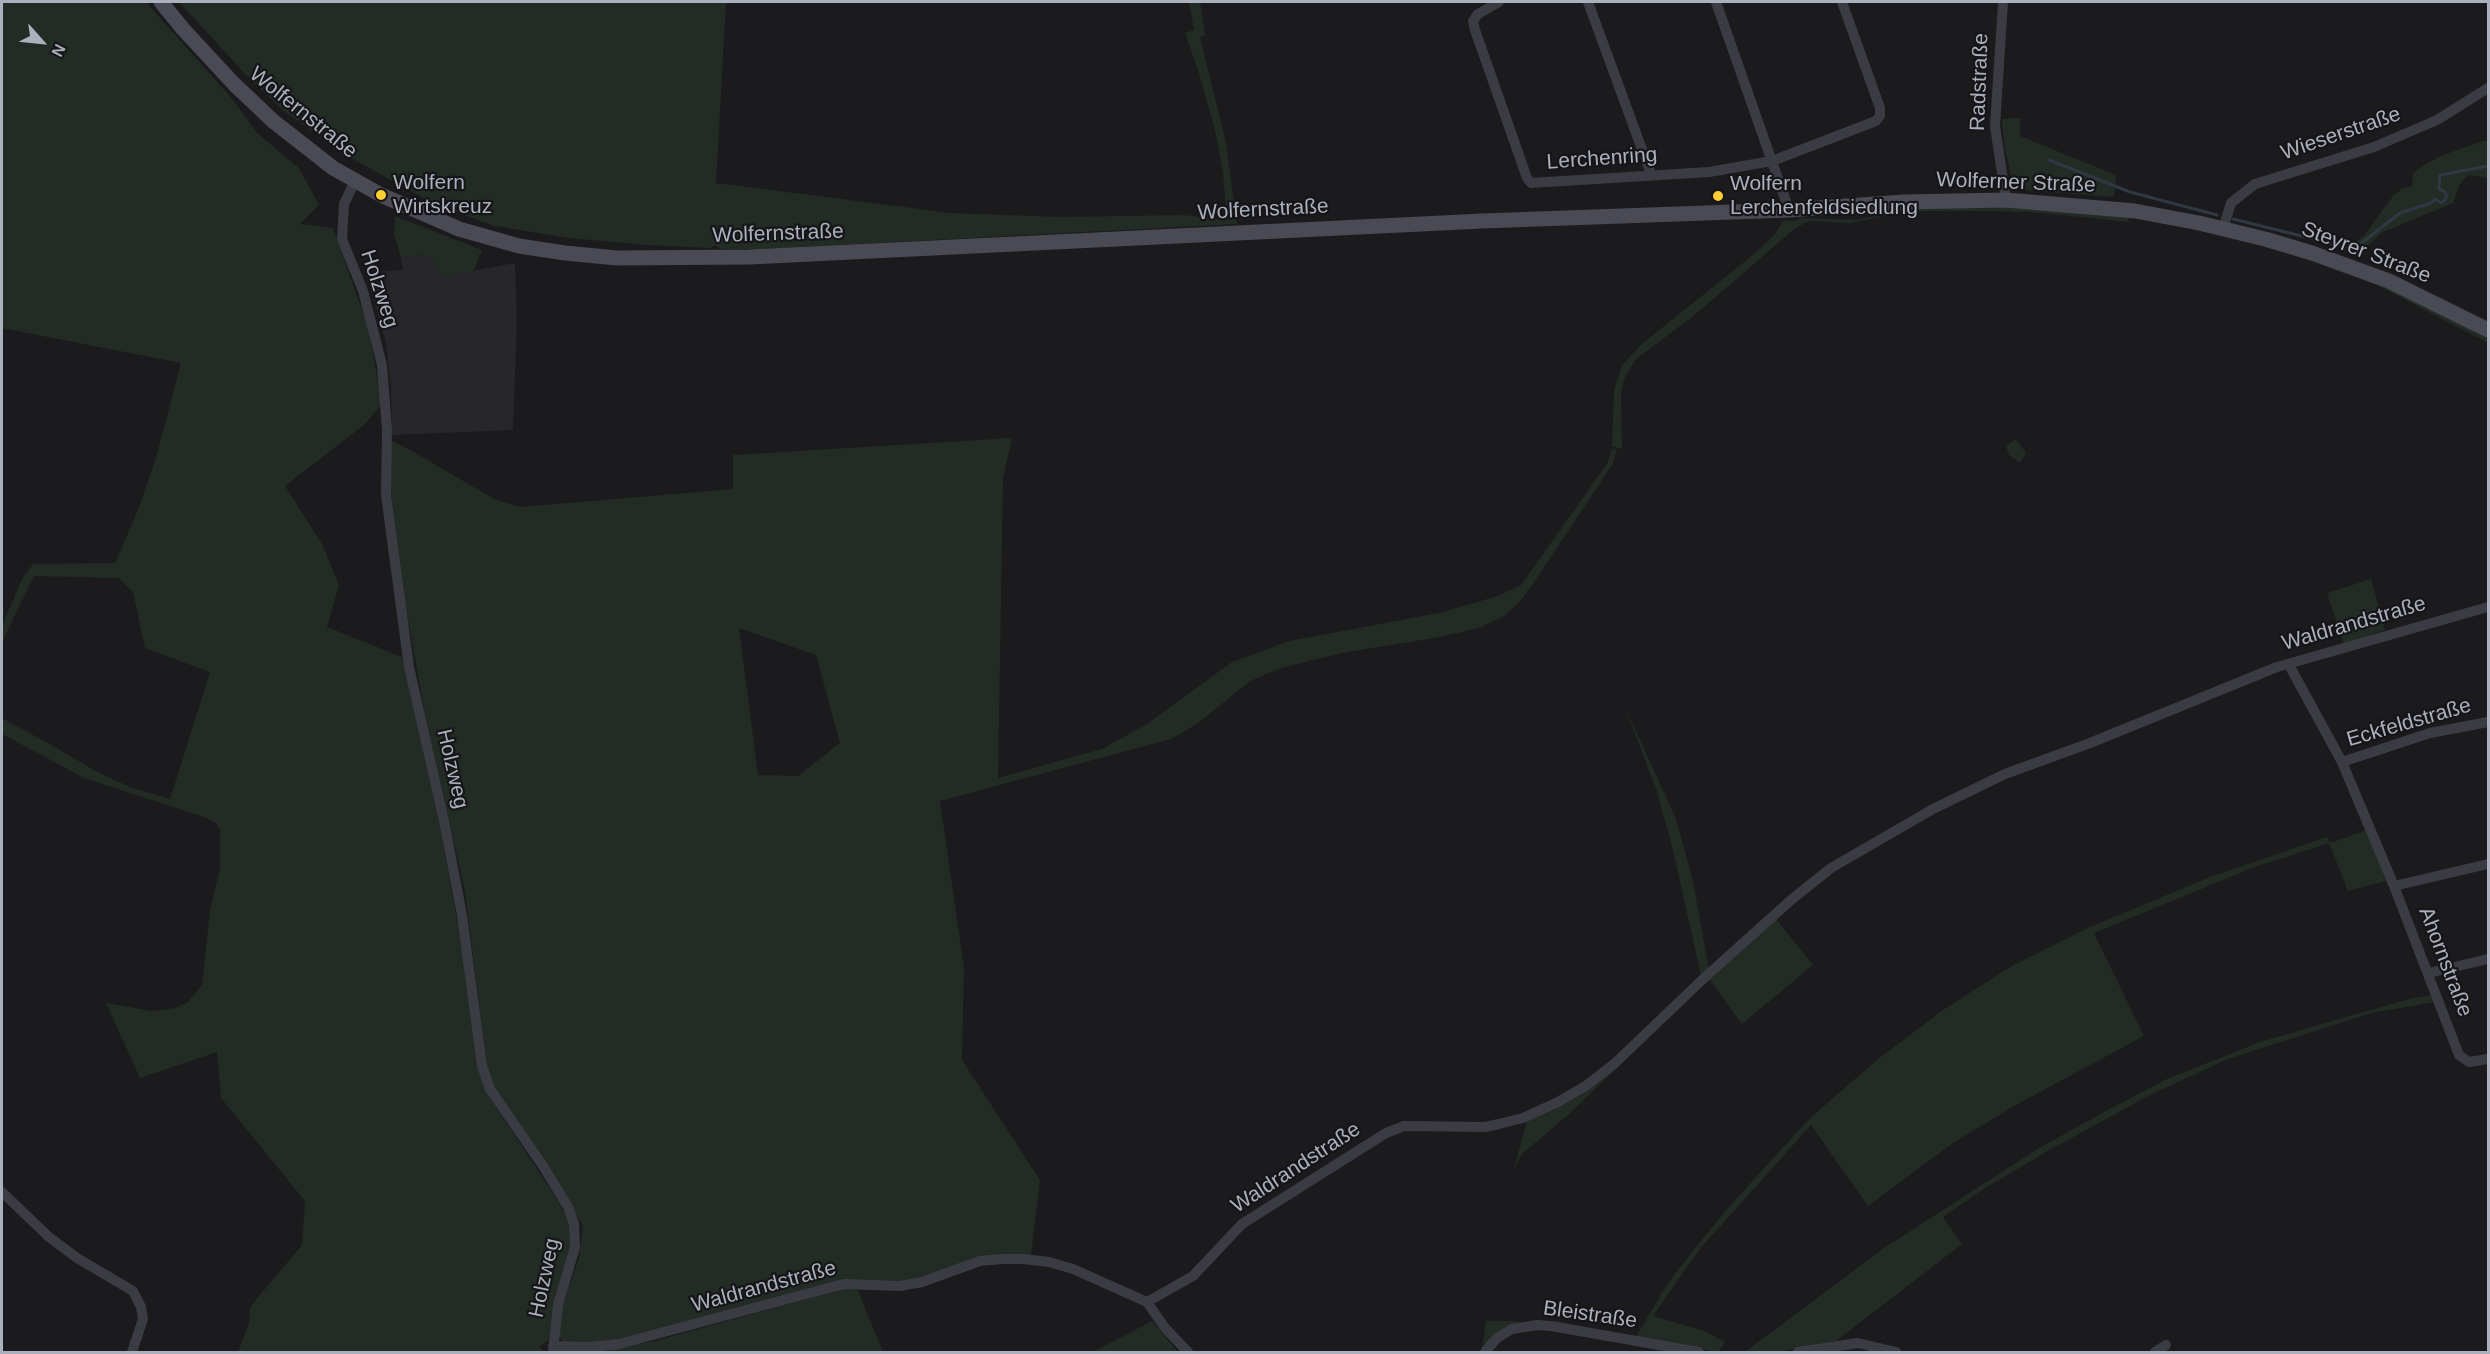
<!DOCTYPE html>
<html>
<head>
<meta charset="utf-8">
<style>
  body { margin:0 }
  #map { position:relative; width:2490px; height:1354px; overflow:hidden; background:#1b1b1d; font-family:Arial,sans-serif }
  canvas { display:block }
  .frame { position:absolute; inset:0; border:3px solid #acb0bd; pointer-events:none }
  .north { position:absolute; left:12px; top:12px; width:60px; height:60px; -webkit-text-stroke:4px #161518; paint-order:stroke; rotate:117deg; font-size:16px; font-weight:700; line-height:24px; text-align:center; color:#acb0bd }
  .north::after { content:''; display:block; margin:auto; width:21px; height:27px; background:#acb0bd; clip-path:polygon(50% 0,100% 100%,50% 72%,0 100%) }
</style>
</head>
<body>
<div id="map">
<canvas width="2490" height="1354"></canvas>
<div class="frame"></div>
<div class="north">N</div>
</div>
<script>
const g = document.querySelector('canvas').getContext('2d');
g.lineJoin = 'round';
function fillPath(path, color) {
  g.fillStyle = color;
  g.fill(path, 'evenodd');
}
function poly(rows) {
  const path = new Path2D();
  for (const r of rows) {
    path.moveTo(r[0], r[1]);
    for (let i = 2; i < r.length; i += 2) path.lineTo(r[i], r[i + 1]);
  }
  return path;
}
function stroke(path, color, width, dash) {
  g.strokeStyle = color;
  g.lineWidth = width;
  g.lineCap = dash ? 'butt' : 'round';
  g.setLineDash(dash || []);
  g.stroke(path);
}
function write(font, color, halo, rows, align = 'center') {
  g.font = font + ' Arial,sans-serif';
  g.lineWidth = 4.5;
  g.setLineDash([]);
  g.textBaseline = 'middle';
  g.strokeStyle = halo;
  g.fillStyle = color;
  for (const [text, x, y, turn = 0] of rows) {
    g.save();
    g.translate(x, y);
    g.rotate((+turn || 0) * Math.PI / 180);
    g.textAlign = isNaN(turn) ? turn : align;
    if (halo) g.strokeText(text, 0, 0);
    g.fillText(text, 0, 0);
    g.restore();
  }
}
const built = poly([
  [427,255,444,276,515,263,517,321,513,430,392,435,391,386,386,343,366,272,403,270,401,257]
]);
const green = poly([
  [2,2,146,2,234,101,257,133,299,168,319,205,300,224,333,228,368,327,382,404,364,425,285,486,322,544,339,585,327,627,402,657,439,821,489,1096,560,1204,571,1225,571,1240,564,1277,549,1340,539,1347,545,1352,238,1352,249,1324,250,1307,302,1245,305,1201,221,1098,217,1052,140,1078,106,1003,152,1011,175,1008,187,1003,202,985,210,911,220,868,220,830,215,822,201,816,84,778,2,734,2,718,55,747,99,773,130,787,170,799,210,672,145,648,133,592,119,578,34,576,2,642,2,626,22,579,33,564,115,563,138,510,156,458,181,363,2,328],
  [179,2,726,2,716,183,951,213,1062,217,1183,215,1227,220,1223,173,1215,130,1199,73,1185,33,1194,30,1189,2,1200,2,1205,36,1200,37,1226,143,1237,224,761,249,721,249,714,245,711,248,647,245,569,238,495,226,438,206,351,158,284,111,248,77],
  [2020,118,2020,136,2116,175,2114,197,2022,190,2011,176,2004,144,2002,119],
  [2483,141,2488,141,2488,178,2468,175,2460,184,2453,203,2383,232,2358,254,2341,251,2363,237,2393,196,2403,188,2412,186,2413,173,2429,162,2443,155],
  [2019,207,2127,218,2130,222,2031,212,1974,211,1911,211,1850,223,1808,221,1793,230,1691,318,1636,359,1624,379,1621,393,1622,449,1612,446,1614,390,1622,365,1643,343,1754,254,1775,234,1784,220,1794,221,1801,218,1855,220,1915,208],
  [395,216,482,250,473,272,444,276,427,255,401,257,394,234],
  [2300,257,2371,281,2411,298,2488,338,2488,343,2377,285],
  [1012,438,1003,478,998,778,1102,749,1147,724,1232,662,1289,641,1439,613,1498,596,1521,585,1607,464,1612,448,1617,450,1612,465,1532,585,1519,603,1504,616,1479,628,1440,637,1342,653,1281,668,1250,681,1197,724,1171,739,940,801,964,968,962,1060,1040,1180,1031,1255,965,1264,900,1283,846,1280,618,1340,580,1343,563,1341,558,1335,562,1308,579,1258,583,1226,552,1173,492,1086,487,1066,465,891,426,719,403,592,389,474,392,441,407,448,494,499,520,507,733,489,733,455],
  [739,628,816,655,840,743,798,776,758,775],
  [2016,439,2026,453,2020,463,2009,455,2006,446],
  [2371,579,2385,630,2344,644,2327,593],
  [1625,707,1676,819,1693,881,1709,970,1701,975,1671,842,1656,789],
  [2367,830,2386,881,2348,891,2329,843,2252,868,2094,933,2144,1036,2014,1106,1953,1143,1868,1206,1811,1125,1699,1250,1653,1316,1707,1332,1725,1342,1718,1352,1636,1337,1666,1286,1688,1257,1727,1209,1808,1120,1878,1059,1943,1010,2010,967,2088,928,2210,877,2327,837,2330,843],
  [1776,919,1813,965,1742,1024,1710,980],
  [2432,995,2435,1002,2371,1013,2262,1048,2228,1059,2154,1093,2053,1148,1985,1188,1943,1217,1962,1244,1836,1341,1783,1351,1746,1351,1884,1248,2036,1150,2104,1112,2167,1079,2260,1042,2409,999],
  [1617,1068,1569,1114,1522,1154,1514,1169,1527,1120],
  [857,1288,883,1352,559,1352,561,1350,606,1350,655,1341,835,1291],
  [1152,1321,1178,1352,1093,1352],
  [1486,1321,1512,1321,1527,1323,1480,1352,1483,1344]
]);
const stream = poly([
  [2049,160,2130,192,2217,215],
  [2233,219,2354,249,2400,213,2431,203,2435,199,2441,203,2444,201,2447,197,2445,192,2439,189,2440,175,2488,166]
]);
const minor = poly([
  [1499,2,1478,14,1473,21,1475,30,1527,178,1531,183,1709,172,1772,161,1876,121,1880,116,1880,108,1842,2],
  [1588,2,1651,174],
  [1716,2,1789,210],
  [2003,2,1995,126,2006,200],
  [355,181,344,204,342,239,363,291,382,365,387,430,386,495,409,667,444,821,462,915,482,1066,490,1089,543,1166,568,1207,574,1224,575,1247,558,1305,553,1352],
  [2223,229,2231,203,2255,184,2374,147,2437,120,2488,88],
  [2289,665,2342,762,2430,733,2488,722],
  [2342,762,2394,886,2488,864],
  [2394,886,2459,1055,2469,1062,2488,1059],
  [2429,973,2488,959],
  [2,1192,49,1237,77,1258,133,1291,141,1307,143,1319,132,1352],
  [1147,1302,1165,1328,1188,1352],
  [553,1346,589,1347,619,1344,836,1286,845,1284,900,1286,922,1282,980,1261,1002,1259,1023,1259,1049,1262,1073,1269,1147,1302,1193,1276,1242,1224,1386,1133,1404,1126,1485,1127,1499,1124,1523,1118,1558,1102,1587,1085,1614,1064,1702,980,1791,900,1831,868,1933,809,2005,774,2090,743,2277,667,2488,607],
  [1485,1352,1497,1338,1512,1329,1537,1325,1551,1326,1699,1352],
  [1798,1352,1858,1343,1896,1352],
  [2155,1352,2166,1345]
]);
const secondary = poly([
  [161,2,183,29,234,84,273,121,333,168,381,195,459,229,519,246,565,253,617,258,750,257,1482,221,1789,210,1904,202,2006,200,2135,211,2199,223,2265,239,2312,253,2389,281,2488,330]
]);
const markers = [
  [381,195,6,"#fece32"],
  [1718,196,6,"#fece32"]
];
const streetNames = [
  ["Radstraße",1980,82,-88],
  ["Wolfernstraße",303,113,39],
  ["Wieserstraße",2341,134,-19],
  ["Lerchenring",1602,159,-4],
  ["Wolferner Straße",2016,183,2],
  ["Wolfernstraße",1263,210,-3],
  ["Wolfernstraße",778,234,-2],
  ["Steyrer Straße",2366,253,21],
  ["Holzweg",379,289,72],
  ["Waldrandstraße",2354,624,-16],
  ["Eckfeldstraße",2409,723,-16],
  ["Holzweg",452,769,77],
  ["Ahornstraße",2445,962,69],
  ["Waldrandstraße",1296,1168,-33],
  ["Holzweg",545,1278,-78],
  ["Waldrandstraße",764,1287,-15],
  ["Bleistraße",1590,1315,8]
];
const poiNames = [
  ["Wolfern",393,183],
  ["Wirtskreuz",393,207],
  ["Wolfern",1730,184],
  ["Lerchenfeldsiedlung",1730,208]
];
fillPath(built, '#27262a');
fillPath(green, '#222c24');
stroke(stream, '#2f3843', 3);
stroke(minor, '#3b3c43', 10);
stroke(secondary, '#494a53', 15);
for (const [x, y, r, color] of markers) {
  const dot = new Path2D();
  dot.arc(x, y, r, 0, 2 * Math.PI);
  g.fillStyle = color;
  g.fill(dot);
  stroke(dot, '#161518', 2);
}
write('21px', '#acb0bd', '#161518', streetNames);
write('21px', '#acb0bd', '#161518', poiNames, 'left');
</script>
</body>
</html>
